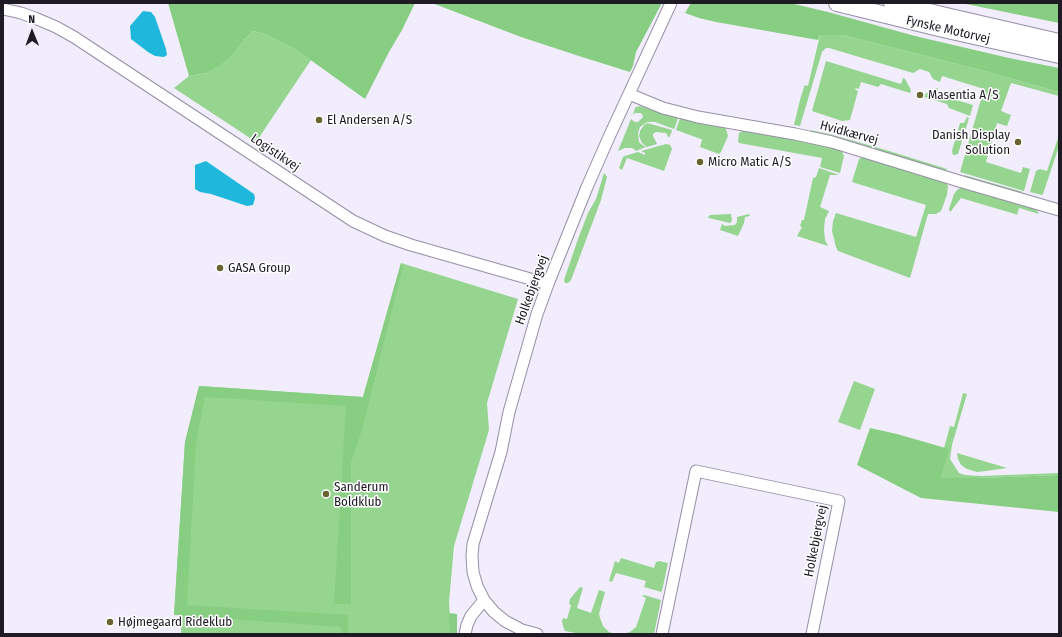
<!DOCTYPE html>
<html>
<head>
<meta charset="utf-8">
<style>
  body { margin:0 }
  #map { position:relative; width:1062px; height:637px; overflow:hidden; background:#f1edfc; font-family:"Fira Sans Condensed",sans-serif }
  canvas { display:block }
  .frame { position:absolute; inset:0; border:4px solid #1e1b24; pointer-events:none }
  .north { position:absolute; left:12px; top:12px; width:40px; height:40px; -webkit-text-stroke:3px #fff; paint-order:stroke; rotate:359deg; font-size:11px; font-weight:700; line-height:16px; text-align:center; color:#1e1b24 }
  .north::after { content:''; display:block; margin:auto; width:14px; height:18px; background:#1e1b24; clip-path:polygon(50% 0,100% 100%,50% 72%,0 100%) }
</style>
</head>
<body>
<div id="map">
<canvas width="1062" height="637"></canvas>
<div class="frame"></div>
<div class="north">N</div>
</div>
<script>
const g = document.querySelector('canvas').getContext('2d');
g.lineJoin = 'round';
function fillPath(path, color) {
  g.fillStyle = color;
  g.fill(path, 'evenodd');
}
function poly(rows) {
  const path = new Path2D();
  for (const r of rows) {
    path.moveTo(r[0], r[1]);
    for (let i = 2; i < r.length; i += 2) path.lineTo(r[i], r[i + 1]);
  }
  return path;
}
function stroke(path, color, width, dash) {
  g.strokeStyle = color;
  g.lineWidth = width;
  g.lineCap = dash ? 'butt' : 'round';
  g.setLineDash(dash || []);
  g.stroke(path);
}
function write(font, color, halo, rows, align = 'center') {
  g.font = font + ' "Fira Sans Condensed",sans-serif';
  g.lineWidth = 3;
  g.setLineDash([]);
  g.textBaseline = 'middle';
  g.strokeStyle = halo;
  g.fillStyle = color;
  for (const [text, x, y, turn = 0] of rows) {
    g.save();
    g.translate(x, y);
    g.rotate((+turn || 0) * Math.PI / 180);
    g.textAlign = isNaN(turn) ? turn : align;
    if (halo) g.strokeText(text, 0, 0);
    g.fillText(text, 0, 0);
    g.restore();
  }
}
const green = poly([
  [253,31,265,34,298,51,311,60,256,142,174,88,189,76,207,73,231,57,245,39],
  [820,35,842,35,981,70,1059,92,1059,96,1011,83,1001,111,1011,115,1007,126,997,123,986,162,1021,173,1023,167,1030,169,1024,191,960,172,984,89,942,76,940,82,933,79,929,72,920,69,913,73,829,48,826,48,822,52,800,126,794,125,800,100,804,87,805,85,808,86],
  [826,61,901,84,903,78,905,79,911,90,910,93,881,84,878,87,861,82,859,89,856,88,855,89,856,90,858,91,850,120,842,121,812,111],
  [936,88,938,88,937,94,973,105,970,116,949,108,947,104,924,97,925,94],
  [640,106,678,118,675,127,674,129,655,122,647,122,640,127,638,133,639,142,641,144,646,147,636,151,634,149,631,148,625,148,618,151,631,119,635,122,638,122,643,117,642,114,640,113,635,113,633,115,635,108,636,107],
  [967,117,969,118,958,154,954,155,953,155,952,151,960,123,964,123],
  [680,118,721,126,726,129,728,136,721,152,719,154,700,147,702,140,701,139,676,130],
  [647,123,658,126,672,130,672,131,669,138,666,133,656,132,653,134,653,136,657,144,647,147,642,143,639,136,640,131,644,125],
  [744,130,824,145,838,149,842,151,844,156,840,173,820,167,822,158,739,143,738,141,739,133],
  [810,130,829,134,886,150,947,169,947,170,938,169,812,132],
  [1059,135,1059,146,1043,194,1042,195,1030,192,1036,171,1040,169,1047,171],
  [666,144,670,145,672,149,664,171,627,158,622,170,619,168,623,157,625,156,638,152,645,155,645,153,641,151],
  [863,157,945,181,948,186,947,195,941,211,936,214,928,214,910,278,838,251,836,247,832,231,833,221,836,213,916,237,926,205,852,182,859,159],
  [819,168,839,175,830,175,820,207,829,211,825,219,824,230,825,240,828,246,797,236,802,227,800,226,802,220,804,220,813,178,816,177],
  [604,173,607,177,601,200,571,280,568,283,565,283,564,280,578,239,588,213,596,199],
  [964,175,1023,192,1020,193,965,177],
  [962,187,1034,207,1038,212,1039,214,1019,208,1017,215,1015,214,961,198,951,211,950,212,949,209,954,194,957,190],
  [731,214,732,221,730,223,709,218,708,217,710,215],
  [749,214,750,216,745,217,744,223,738,236,720,230,722,224,725,226,735,225,737,222,737,217],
  [401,263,518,299,487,403,489,430,454,546,449,602,451,634,181,634,181,615,174,615,185,442,199,386,363,397],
  [854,381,875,389,860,430,838,422],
  [963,393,967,394,952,445,950,459,959,473,965,475,981,476,1059,473,1059,475,981,478,941,478,948,449,944,448,950,426,954,427],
  [957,453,1007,468,986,471,977,472,967,469,961,465,958,459],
  [621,558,654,568,656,562,659,561,668,563,662,591,661,592,658,591,644,587,646,581,616,573,612,582,609,581,615,561,619,563],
  [580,587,583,588,577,608,591,613,599,590,605,592,599,614,600,618,603,626,609,632,615,634,581,634,565,631,563,626,562,621,563,618,567,619,571,605,569,604,570,599],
  [644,595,661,600,654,634,623,634,630,632,636,627,646,598,642,596]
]);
const forest = poly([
  [168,3,415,3,402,30,389,52,365,99,298,51,265,34,253,31,245,39,231,57,220,65,207,73,189,76],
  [432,3,662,3,636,52,633,66,630,72,582,57,521,37],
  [691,3,790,3,828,12,915,36,1009,58,1059,68,1059,92,981,70,842,35,820,35,818,40,716,22,699,18,685,13],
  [964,3,1059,3,1059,23,966,4],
  [401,263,403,267,362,430,351,462,351,604,334,604,346,406,205,397,196,444,187,605,348,615,348,634,342,634,341,627,174,615,185,442,199,386,363,397],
  [870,428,897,434,949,449,941,478,981,478,1059,475,1059,512,921,498,857,465],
  [449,613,457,614,457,634,450,634]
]);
const water = poly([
  [143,11,151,12,155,17,166,49,167,55,164,57,155,56,148,52,131,39,130,26],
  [206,161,254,194,255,198,253,205,247,206,211,194,200,192,195,189,195,165]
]);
const minor = poly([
  [3,9,21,13,35,18,56,27,74,37,353,221,385,236,411,245,548,284],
  [629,94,663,108,698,117,795,134,832,142,959,181,1059,210],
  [465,634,467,625,471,616,484,600],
  [537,634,522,630,505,621,494,612,484,600,477,586,473,572,472,556,473,544,501,452,509,412,537,314,548,284,587,187,609,137,671,3],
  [662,634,696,471,839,501,812,634]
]);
const highway = poly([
  [837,3,943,29,1059,55],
  [892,3,946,16,1059,42]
]);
const markers = [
  [920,95,4,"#676431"],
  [319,120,4,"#676431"],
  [1018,142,4,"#676431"],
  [700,162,4,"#676431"],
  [220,268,4,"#676431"],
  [326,494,4,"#676431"],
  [110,622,4,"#676431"]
];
const streetNames = [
  ["Fynske Motorvej",948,30,13],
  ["Hvidkærvej",849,133,15],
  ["Logistikvej",275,153,34],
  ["Holkebjergvej",532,290,-70],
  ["Holkebjergvej",816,541,-79]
];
const poiNames = [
  ["Masentia A/S",928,95],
  ["El Andersen A/S",327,120],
  ["Danish Display",1010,135,"right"],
  ["Solution",1010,150,"right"],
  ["Micro Matic A/S",708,162],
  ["GASA Group",228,268],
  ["Sanderum",334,487],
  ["Boldklub",334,502],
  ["Højmegaard Rideklub",118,622]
];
fillPath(green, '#95d58f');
fillPath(forest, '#88ce82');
fillPath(water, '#1fb7dc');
stroke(minor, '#968fa6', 13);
stroke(highway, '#968fa6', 18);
stroke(minor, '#fff', 11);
stroke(highway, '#fff', 16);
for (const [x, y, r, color] of markers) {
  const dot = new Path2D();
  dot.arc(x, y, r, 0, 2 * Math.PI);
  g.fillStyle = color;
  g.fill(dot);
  stroke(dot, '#fff', 1.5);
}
write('13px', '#1e1b24', '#fff', streetNames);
write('13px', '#1e1b24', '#fff', poiNames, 'left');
</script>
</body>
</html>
